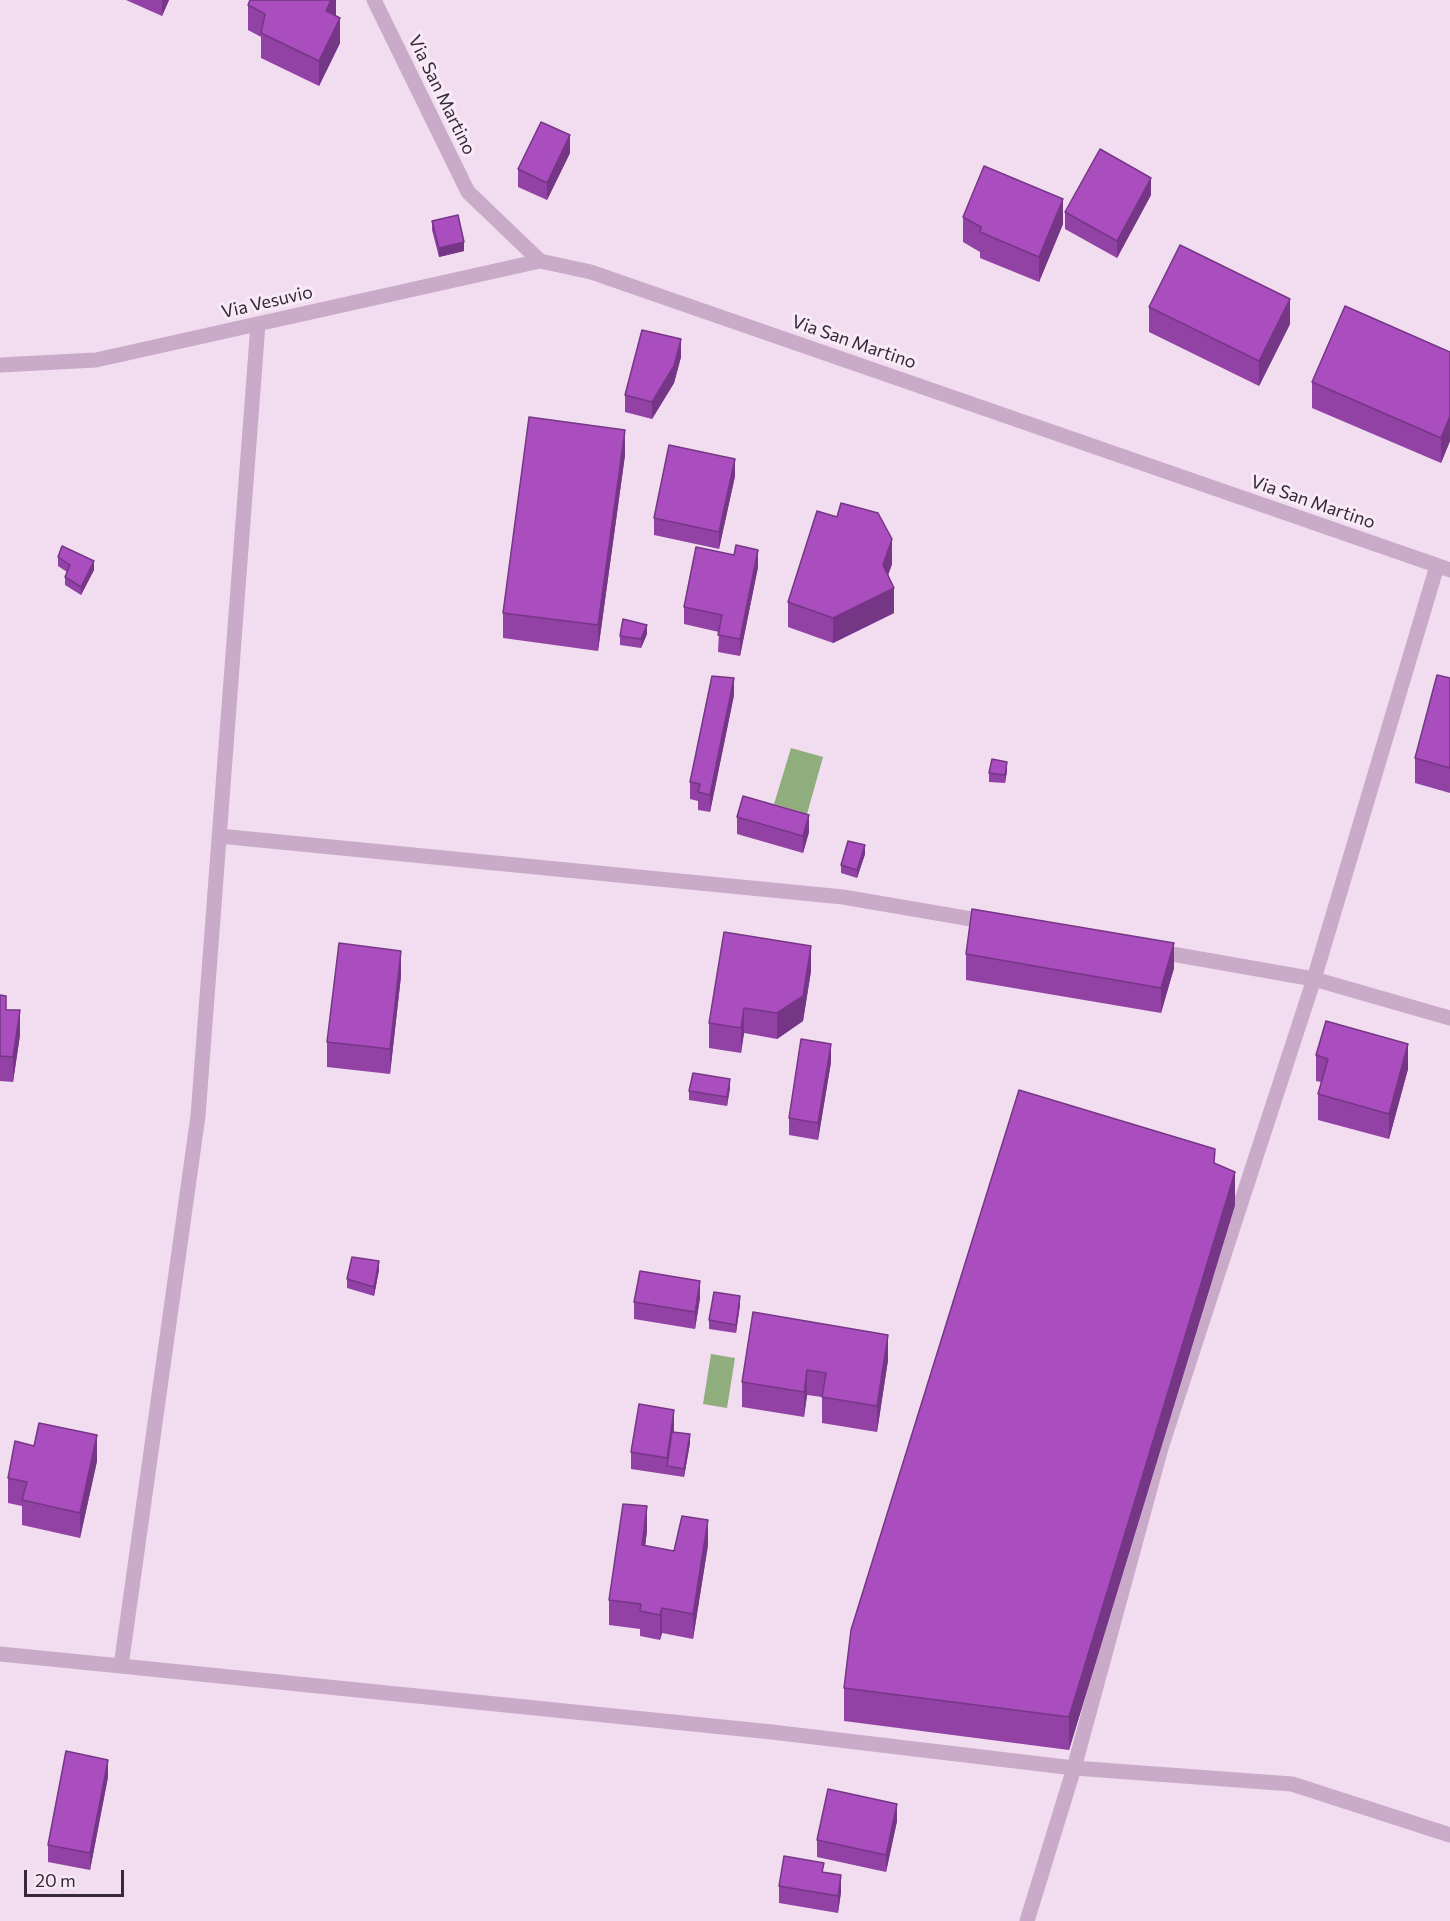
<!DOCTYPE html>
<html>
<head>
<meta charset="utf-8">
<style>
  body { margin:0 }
  #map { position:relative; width:1450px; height:1921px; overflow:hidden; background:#f1ddef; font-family:Commissioner,sans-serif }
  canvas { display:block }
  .scale { position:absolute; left:24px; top:1870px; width:100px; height:27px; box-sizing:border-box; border:3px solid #352936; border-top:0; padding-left:8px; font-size:18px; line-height:21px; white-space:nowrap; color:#352936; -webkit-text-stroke:4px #f9eaf7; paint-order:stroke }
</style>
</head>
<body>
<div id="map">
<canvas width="1450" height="1921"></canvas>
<div class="scale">20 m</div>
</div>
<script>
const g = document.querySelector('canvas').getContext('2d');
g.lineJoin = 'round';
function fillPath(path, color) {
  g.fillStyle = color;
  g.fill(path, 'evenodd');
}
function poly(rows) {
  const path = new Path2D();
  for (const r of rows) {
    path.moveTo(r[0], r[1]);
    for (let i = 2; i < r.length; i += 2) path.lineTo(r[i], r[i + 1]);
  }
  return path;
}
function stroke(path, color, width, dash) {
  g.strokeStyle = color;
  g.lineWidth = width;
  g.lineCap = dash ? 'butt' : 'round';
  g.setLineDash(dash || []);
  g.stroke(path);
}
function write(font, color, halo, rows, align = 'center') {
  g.font = font + ' Commissioner,sans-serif';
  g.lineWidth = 6;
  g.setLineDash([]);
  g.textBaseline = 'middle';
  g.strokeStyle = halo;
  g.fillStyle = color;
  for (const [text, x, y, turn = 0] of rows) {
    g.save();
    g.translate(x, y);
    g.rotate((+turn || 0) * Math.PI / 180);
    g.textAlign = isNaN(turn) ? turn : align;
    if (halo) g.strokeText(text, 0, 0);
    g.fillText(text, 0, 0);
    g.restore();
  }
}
const water = poly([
  [791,748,823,757,807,814,774,804],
  [711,1354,735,1358,727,1408,703,1404]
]);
const minor = poly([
  [374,0,468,192,540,261,591,272,1450,570],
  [0,365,96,360,540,261],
  [219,836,843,897,989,922],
  [1155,951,1314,979,1450,1018],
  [0,1654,121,1666,198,1116,258,324],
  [121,1666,772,1732,1074,1768,1292,1784,1450,1835],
  [1027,1921,1074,1768,1161,1448,1314,979,1437,566]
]);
const wall = poly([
  [126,0,169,0,162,16],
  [336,0,336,15,340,43,319,86,261,58,261,37,248,30,248,5],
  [570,153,547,200,518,187,518,169],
  [1151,195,1117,258,1065,229,1065,212],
  [963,217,1063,224,1039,282,980,258,980,252,963,242],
  [432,221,464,251,439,257,432,230],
  [1149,307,1290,324,1259,386,1149,332],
  [1450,352,1450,441,1441,463,1312,408,1312,382],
  [681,357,674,383,652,419,625,412,625,395],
  [625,455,598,651,503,638,503,613],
  [735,476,719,549,654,535,654,518],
  [58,557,94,570,81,595,65,585,65,577,67,572,58,566],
  [892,564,888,575,894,613,833,643,788,627,788,602],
  [758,567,740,656,718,652,719,632,684,624,684,607],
  [647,634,641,648,620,645,620,636],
  [1450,678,1450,793,1415,783,1415,758],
  [734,695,710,812,698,810,698,801,690,799,690,782],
  [1007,771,1005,783,989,782,989,773],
  [737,817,809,832,803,853,737,834],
  [865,854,857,878,841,873,841,865],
  [966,954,1174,968,1161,1013,966,980],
  [811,971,803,1021,777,1039,744,1033,741,1053,709,1048,709,1023],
  [401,976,390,1074,327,1067,327,1042],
  [0,995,6,1010,20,1035,13,1082,0,1081],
  [1316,1055,1408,1069,1389,1139,1318,1120,1318,1094,1321,1082,1316,1081],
  [831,1062,818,1140,789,1135,789,1118],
  [730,1088,727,1106,689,1100,689,1091],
  [1215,1164,1235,1205,1069,1750,844,1721,844,1688],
  [379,1270,374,1296,347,1288,347,1279],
  [700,1298,695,1329,634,1319,634,1302],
  [740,1305,736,1333,709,1329,709,1320],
  [753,1312,888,1360,877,1432,822,1423,822,1397,807,1395,804,1417,742,1407,742,1382],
  [674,1427,674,1432,690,1443,684,1477,631,1469,631,1452],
  [97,1461,80,1538,22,1525,22,1506,8,1503,8,1478],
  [647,1531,645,1546,674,1551,708,1545,693,1639,662,1633,660,1640,640,1636,640,1629,609,1625,609,1600],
  [108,1777,90,1870,48,1862,48,1845],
  [897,1821,886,1872,817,1857,817,1840],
  [824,1872,841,1892,838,1913,779,1903,779,1886]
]);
const shadedWall = poly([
  [162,0,169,0,162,16],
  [331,0,336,0,336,16,326,11],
  [340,18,340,43,319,86,319,61],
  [570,135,570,153,547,200,547,183],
  [1151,178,1151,195,1117,258,1117,241],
  [1063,199,1063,224,1039,282,1039,257],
  [464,242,464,251,439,257,439,248],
  [1290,299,1290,324,1259,386,1259,361],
  [681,339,681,357,674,383,652,419,652,402],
  [1450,416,1450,441,1441,463,1441,438],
  [625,430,625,455,598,651,598,625],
  [735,459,735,476,719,549,719,532],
  [892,539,892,564,883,590,883,565],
  [758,550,758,567,740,656,740,639],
  [94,561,94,570,81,595,81,587],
  [894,588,894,613,833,643,833,618],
  [647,625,647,634,641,648,641,639],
  [734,678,734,695,710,812,710,795],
  [1007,762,1007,771,1005,783,1005,775],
  [809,815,809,832,803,853,803,836],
  [865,845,865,854,857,878,857,870],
  [1174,943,1174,968,1161,1013,1161,988],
  [811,946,811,971,803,1021,777,1039,777,1013],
  [401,951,401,976,390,1074,390,1049],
  [744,1008,744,1033,741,1053,741,1028],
  [20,1010,20,1035,13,1082,13,1057],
  [831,1044,831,1062,818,1140,818,1123],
  [1408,1044,1408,1069,1389,1139,1389,1114],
  [730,1079,730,1088,727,1106,727,1097],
  [1235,1172,1235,1205,1069,1750,1069,1717],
  [379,1261,379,1270,374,1296,374,1287],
  [700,1281,700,1298,695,1329,695,1312],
  [740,1296,740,1305,736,1333,736,1325],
  [888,1335,888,1360,877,1432,877,1406],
  [807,1370,807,1395,804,1417,804,1392],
  [674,1410,674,1427,668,1466,667,1466,667,1458],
  [690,1434,690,1443,684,1477,684,1469],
  [97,1435,97,1461,80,1538,80,1513],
  [647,1506,647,1531,642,1570,642,1545],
  [708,1520,708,1545,693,1639,693,1614],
  [662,1608,662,1633,660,1640,660,1615],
  [108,1760,108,1777,90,1870,90,1853],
  [897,1804,897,1821,886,1872,886,1855],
  [841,1875,841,1892,838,1913,838,1896]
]);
const building = poly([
  [250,0,331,0,326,11,340,18,319,61,261,33,265,14,248,5,250,0],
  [541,122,570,135,547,183,518,169,541,122],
  [1100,149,1151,178,1117,241,1065,212,1100,149],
  [984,166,1063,199,1039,257,980,232,981,227,963,217,984,166],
  [458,215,464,242,439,248,432,221,458,215],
  [1180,245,1290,299,1259,361,1149,307,1180,245],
  [1345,306,1450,352,1450,416,1441,438,1312,382,1345,306],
  [642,330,681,339,674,366,652,402,625,395,642,330],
  [529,417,625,430,598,625,503,613,529,417],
  [669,445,735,459,719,532,654,518,669,445],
  [841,503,878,513,892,539,883,565,894,588,833,618,788,602,817,511,837,517,841,503],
  [736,545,758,550,740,639,718,635,722,615,684,607,696,547,734,555,736,545],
  [62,546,94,561,81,587,65,577,70,565,58,557,62,546],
  [623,619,647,625,641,639,620,636,623,619],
  [1437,675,1450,678,1450,768,1415,758,1437,675],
  [712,676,734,678,710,795,698,792,700,784,690,782,712,676],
  [992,759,1007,762,1005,775,989,773,992,759],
  [743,796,809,815,803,836,737,817,743,796],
  [848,841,865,845,857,870,841,865,848,841],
  [972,909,1174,943,1161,988,966,954,972,909],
  [724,932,811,946,803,996,777,1013,744,1008,741,1028,709,1023,724,932],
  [339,943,401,951,390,1049,327,1042,339,943],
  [0,995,6,996,6,1010,20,1010,13,1057,0,1056,0,995],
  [1326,1021,1408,1044,1389,1114,1318,1094,1328,1059,1316,1055,1326,1021],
  [801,1039,831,1044,818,1123,789,1118,801,1039],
  [693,1073,730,1079,727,1097,689,1091,693,1073],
  [1019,1090,1215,1149,1214,1163,1235,1172,1069,1717,844,1688,851,1630,1019,1090],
  [352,1257,379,1261,374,1287,347,1279,352,1257],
  [640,1271,700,1281,695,1312,634,1302,640,1271],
  [714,1292,740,1296,736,1325,709,1320,714,1292],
  [753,1312,888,1335,877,1406,822,1397,826,1373,807,1370,804,1392,742,1382,753,1312],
  [639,1404,674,1410,667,1458,631,1452,639,1404],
  [39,1423,97,1435,80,1513,22,1500,27,1482,8,1478,15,1441,34,1446,39,1423],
  [672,1432,690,1434,684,1469,667,1466,672,1432],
  [623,1504,647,1506,642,1545,674,1551,682,1516,708,1520,693,1614,662,1608,660,1615,640,1611,641,1604,609,1600,623,1504],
  [66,1751,108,1760,90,1853,48,1845,66,1751],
  [828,1789,897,1804,886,1855,817,1840,828,1789],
  [784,1856,824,1863,822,1872,841,1875,838,1896,779,1886,784,1856]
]);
const streetNames = [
  ["Via San Martino",442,95,64],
  ["Via Vesuvio",267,302,-13],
  ["Via San Martino",854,342,19],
  ["Via San Martino",1313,502,19]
];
fillPath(water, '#90ad7e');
stroke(minor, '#c9aac8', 15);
fillPath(wall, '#9142a4');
fillPath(shadedWall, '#763686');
fillPath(building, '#a94dbf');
stroke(building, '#763686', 1.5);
write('18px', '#352936', '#f9eaf7', streetNames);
</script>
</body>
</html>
